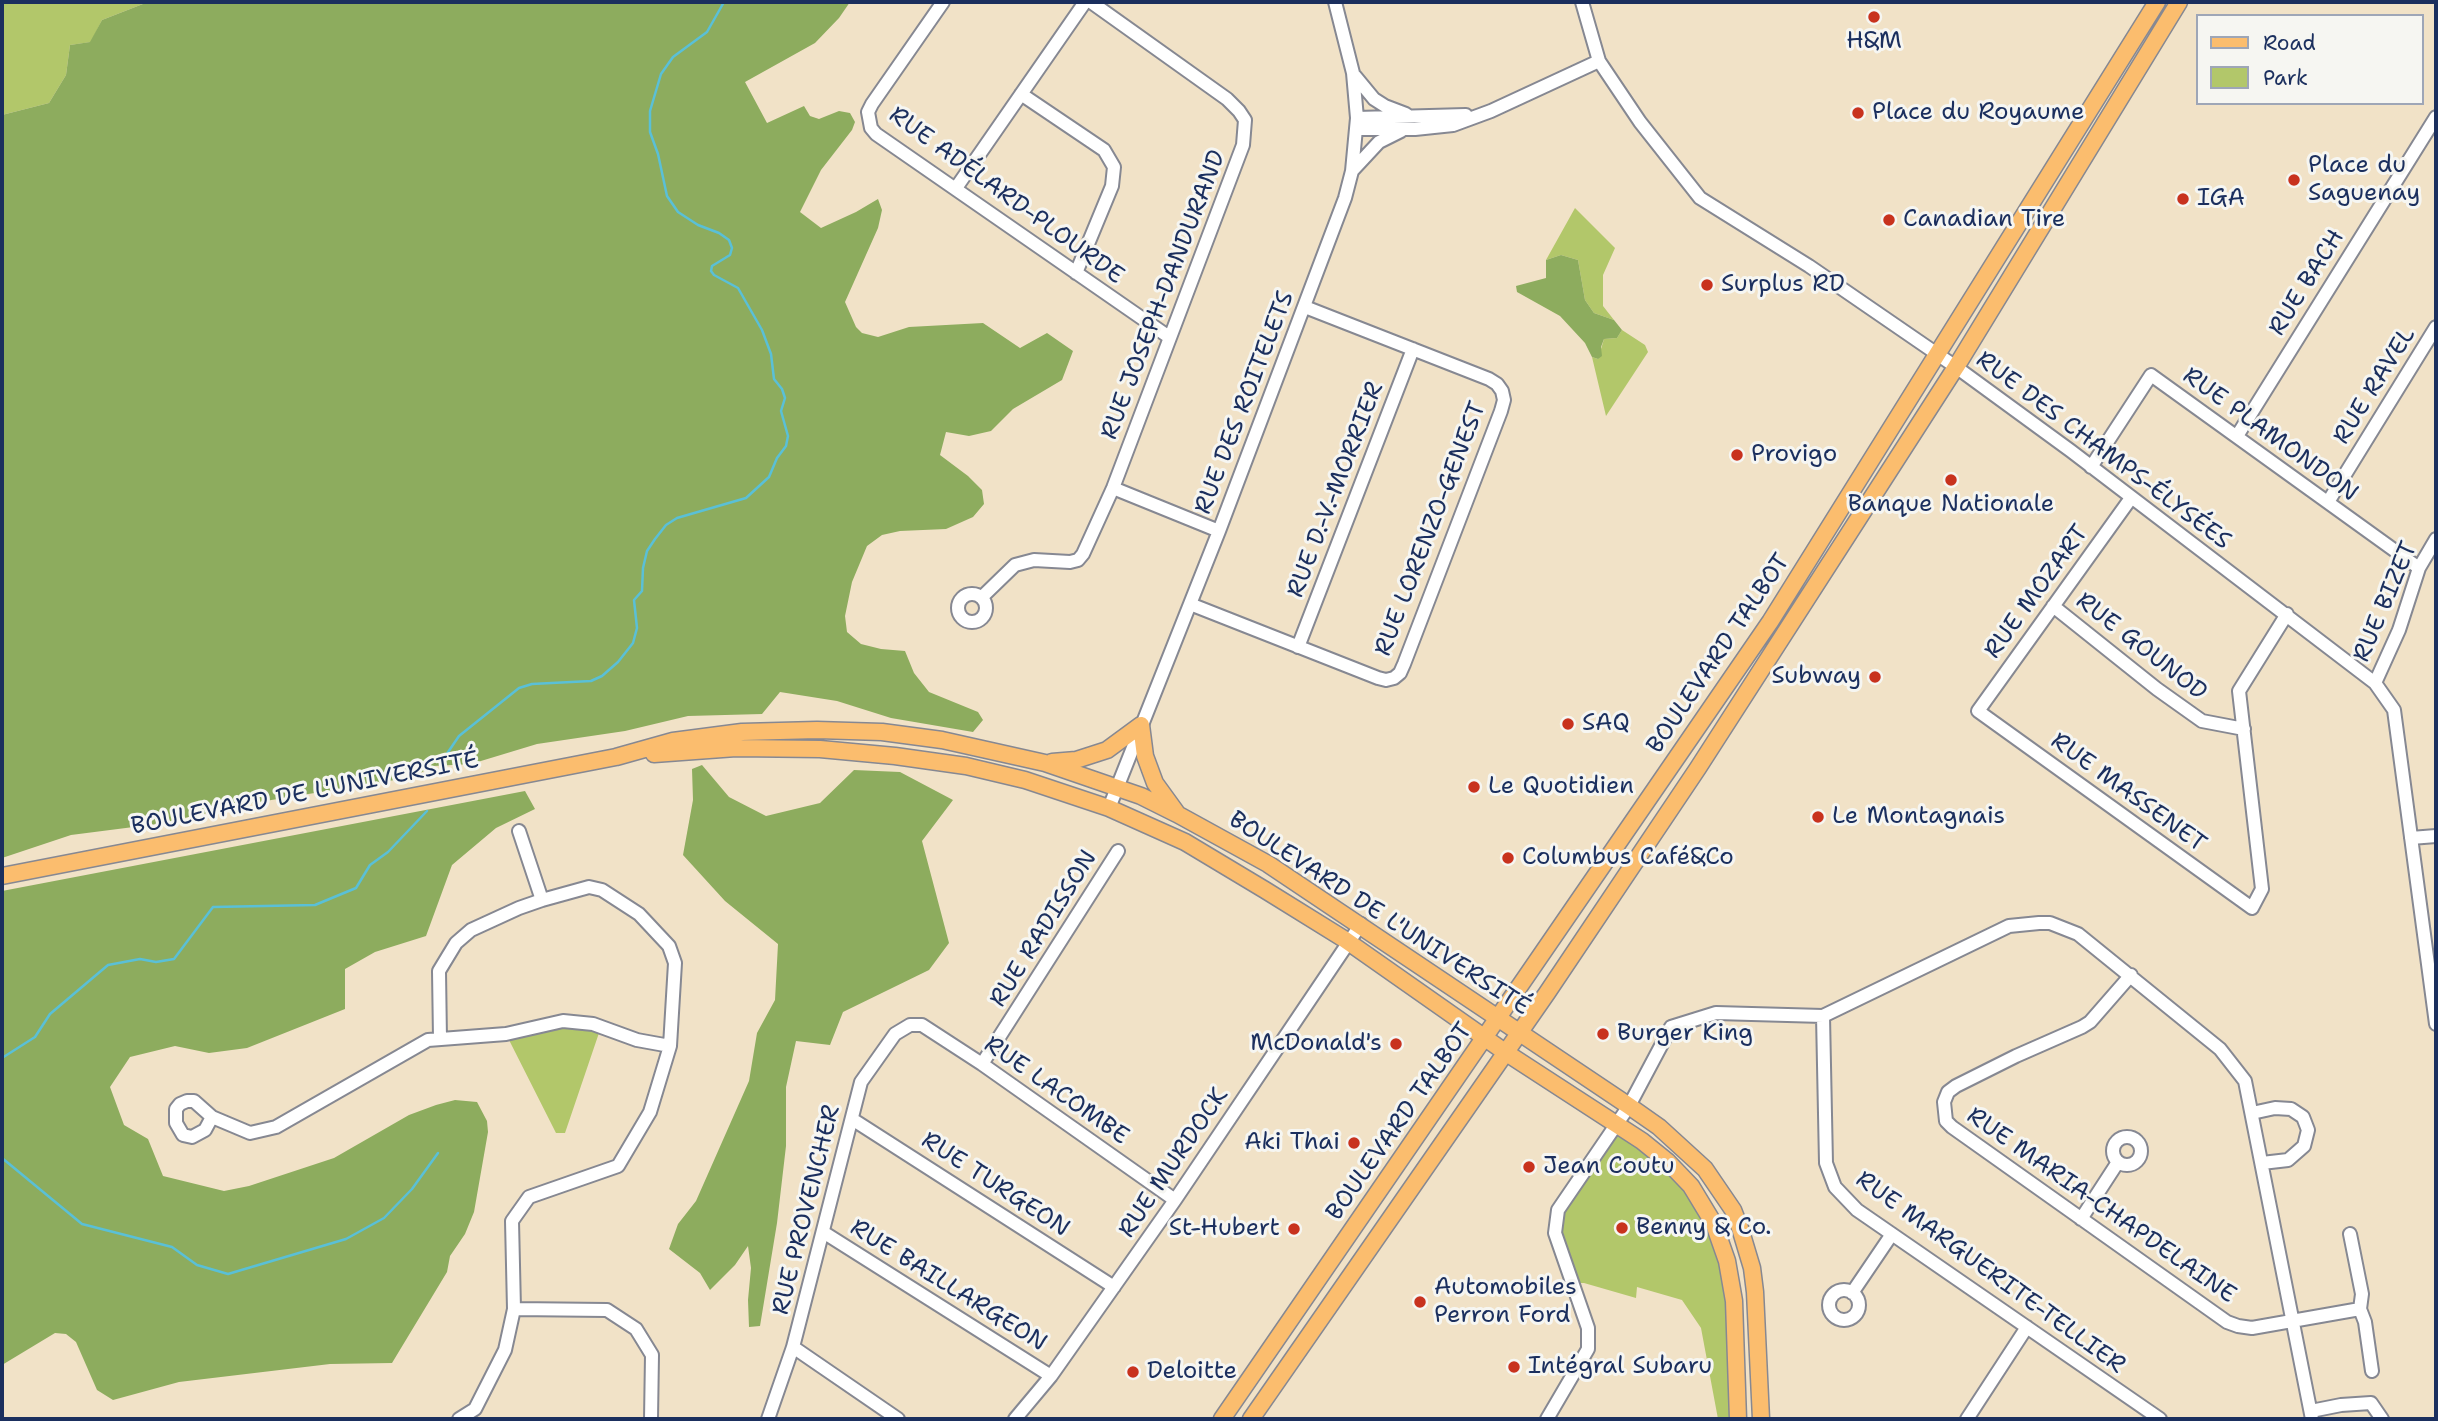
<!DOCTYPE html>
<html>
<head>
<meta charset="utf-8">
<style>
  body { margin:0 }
  #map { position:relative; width:2438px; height:1421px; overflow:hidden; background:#f1e2c7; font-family:"Shantell Sans",sans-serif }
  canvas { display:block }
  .frame { position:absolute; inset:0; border:4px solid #1b2f5e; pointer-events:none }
  .legend { position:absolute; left:2196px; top:14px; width:228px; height:91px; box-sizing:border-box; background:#f6f6f2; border:2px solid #9ea6b7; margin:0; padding:9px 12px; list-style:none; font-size:21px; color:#1b2f5e }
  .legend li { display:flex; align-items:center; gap:14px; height:35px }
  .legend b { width:35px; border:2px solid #9ea6b7 }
</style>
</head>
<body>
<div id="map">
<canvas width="2438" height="1421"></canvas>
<div class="frame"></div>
<ul class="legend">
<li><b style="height:9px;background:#fbbd6e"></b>Road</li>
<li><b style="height:19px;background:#b2c76a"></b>Park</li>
</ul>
</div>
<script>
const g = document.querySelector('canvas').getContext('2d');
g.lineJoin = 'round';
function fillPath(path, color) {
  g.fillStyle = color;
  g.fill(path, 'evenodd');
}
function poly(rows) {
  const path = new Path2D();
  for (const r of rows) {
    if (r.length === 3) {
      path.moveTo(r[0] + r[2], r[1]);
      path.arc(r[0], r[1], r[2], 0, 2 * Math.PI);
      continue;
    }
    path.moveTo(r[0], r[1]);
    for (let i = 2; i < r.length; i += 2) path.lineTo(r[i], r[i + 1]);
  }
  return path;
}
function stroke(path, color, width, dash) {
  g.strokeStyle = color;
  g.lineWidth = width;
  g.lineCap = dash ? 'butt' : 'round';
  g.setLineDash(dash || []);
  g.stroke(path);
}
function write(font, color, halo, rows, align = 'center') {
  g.font = font + ' "Shantell Sans",sans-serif';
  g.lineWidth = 6;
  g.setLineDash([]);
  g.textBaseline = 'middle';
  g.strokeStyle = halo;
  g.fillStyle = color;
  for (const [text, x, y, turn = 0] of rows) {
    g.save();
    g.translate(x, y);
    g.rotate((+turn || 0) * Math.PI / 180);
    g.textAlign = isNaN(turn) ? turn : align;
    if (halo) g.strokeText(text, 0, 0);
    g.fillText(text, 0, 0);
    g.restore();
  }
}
const green = poly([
  [2,2,148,2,102,20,91,42,70,45,66,75,49,103,2,115],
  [1575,208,1615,248,1603,275,1603,306,1614,320,1594,313,1585,300,1578,260,1561,255,1546,260],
  [1622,330,1645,345,1648,352,1606,416,1592,357,1598,359,1604,339,1617,338],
  [563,1021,601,1027,565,1133,556,1133,506,1034],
  [1616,1123,1668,1162,1722,1242,1738,1419,1718,1419,1701,1328,1682,1300,1637,1287,1636,1298,1584,1283,1572,1283,1555,1233,1558,1210]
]);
const forest = poly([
  [148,2,850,2,839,18,815,43,745,82,767,123,804,106,810,116,819,119,839,111,850,113,855,122,852,130,821,170,800,212,821,228,856,212,878,199,882,210,878,228,845,302,856,327,862,333,878,337,909,327,983,323,1020,348,1047,333,1073,351,1062,380,1013,409,991,431,969,436,946,432,940,455,968,476,982,490,984,504,973,517,946,529,900,531,882,535,867,546,852,582,845,616,847,632,861,644,881,649,905,651,914,673,929,692,978,712,983,720,973,732,891,718,837,701,780,692,762,714,688,716,625,731,537,744,471,764,433,766,413,777,253,803,157,824,71,835,2,858,2,115,49,103,66,75,70,45,90,42,102,20],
  [1561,255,1578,260,1585,300,1594,313,1614,320,1622,330,1617,338,1604,339,1601,347,1602,356,1598,359,1592,357,1585,343,1560,316,1517,292,1516,286,1546,278,1546,260],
  [702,765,729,797,766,816,820,803,854,770,900,772,953,800,922,841,949,943,929,970,843,1012,830,1045,796,1041,786,1087,786,1146,777,1223,760,1326,749,1327,748,1300,751,1268,748,1246,735,1265,710,1290,700,1273,669,1249,678,1224,696,1201,749,1081,757,1033,775,1000,778,944,725,901,683,855,693,800,692,769],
  [525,791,535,809,496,828,452,865,426,936,375,952,345,969,345,1009,247,1048,209,1053,175,1046,130,1057,110,1087,124,1125,148,1139,163,1176,224,1191,249,1186,334,1158,409,1115,436,1105,455,1100,477,1102,487,1121,488,1132,474,1212,465,1234,450,1256,447,1272,392,1363,330,1364,179,1382,113,1400,97,1390,76,1342,66,1334,55,1333,2,1365,2,891]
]);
const stream = poly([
  [442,761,459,736,519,688,532,684,591,681,602,676,618,662,633,643,637,628,634,600,642,591,643,568,647,551,655,539,666,525,677,518,746,498,769,477,777,458,786,446,788,436,781,411,785,398,782,389,774,379,771,354,762,330,738,288,714,275,711,271,712,266,730,255,732,248,729,240,719,233,698,225,678,212,667,196,658,154,650,132,650,111,661,74,673,57,707,32,724,2],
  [2,1058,35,1037,50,1014,108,965,140,959,156,962,174,959,213,907,315,905,356,888,370,865,388,852,427,811],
  [2,1158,82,1224,172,1247,197,1265,228,1274,346,1239,384,1218,412,1189,438,1153]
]);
const minor = poly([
  [943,2,872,104,868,112,871,128,876,134,1169,337],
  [1582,2,1599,61,1640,122,1700,198,1809,266,1956,367,2071,451,2375,683,2394,710,2436,1024],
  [1355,76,1374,99,1385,106,1406,114],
  [1021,94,1104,150,1114,167,1112,186,1076,273],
  [1357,118,1466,115],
  [1357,129,1415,129,1453,125,1491,111,1599,61],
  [1352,171,1379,142,1401,131],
  [956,188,1085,2],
  [2237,436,2436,117],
  [2091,467,2151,375,2419,568],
  [1113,488,1219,531],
  [2131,498,1978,711,2252,908,2262,889,2239,691,2287,614],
  [2328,502,2436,327],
  [972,608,14],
  [982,597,1015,565,1034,560,1070,562,1078,560,1083,554,1113,488,1243,145,1245,120,1239,111,1227,99,1091,2],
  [1190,604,1378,678,1386,680,1394,678,1400,673,1404,664,1501,411,1504,400,1502,391,1497,384,1489,379,1305,307],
  [2053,606,2157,689,2202,721,2244,729],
  [1298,647,1413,349],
  [2375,683,2399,630,2419,568,2436,539],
  [1109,808,1219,531,1345,198,1352,171,1357,118,1353,73,1335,2],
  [519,831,542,900],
  [2411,838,2436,836],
  [2131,975,2090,1022,2082,1027,2016,1056,1956,1086,1948,1092,1944,1102,1946,1121,1952,1127,2227,1322,2238,1326,2252,1328,2360,1309,2365,1322,2372,1371],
  [1823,1016,1826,1163,1835,1187,1857,1210,2160,1419],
  [440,1039,439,971,456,943,471,930,519,908,542,900,589,887,602,890,639,914,669,946,675,963,670,1046,650,1112,618,1166,529,1197,512,1221,514,1309,505,1350,475,1409,459,1419],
  [982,1064,1118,851],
  [2252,1113,2275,1108,2291,1109,2303,1117,2308,1130,2304,1146,2288,1160,2262,1163],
  [212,1117,205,1130,192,1137,183,1135,176,1123,176,1109,180,1104,187,1101,194,1101,212,1117,250,1133,276,1127,428,1040,506,1034,563,1021,593,1024,637,1040,670,1046],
  [852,1119,1114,1287],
  [2127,1151,14],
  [2081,1219,2118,1162],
  [823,1232,1051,1376],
  [2350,1234,2362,1294,2360,1309],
  [1844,1305,15],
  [1852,1293,1892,1234],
  [514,1309,607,1310,636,1329,652,1355,651,1419],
  [793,1347,898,1419],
  [2311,1411,2341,1405,2371,1403,2382,1419],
  [768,1419,793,1347,861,1082,895,1034,910,1025,922,1025,982,1064,1175,1200],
  [1015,1419,1051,1376,1175,1200,1361,924],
  [1547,1419,1588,1349,1588,1328,1555,1233,1558,1210,1629,1106,1671,1027,1716,1013,1823,1016,2009,926,2039,923,2050,923,2078,934,2220,1049,2245,1081,2312,1419],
  [1967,1419,2027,1327]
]);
const major = poly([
  [654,754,736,748,820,749,895,756,966,766,1025,780,1109,808,1185,842,1265,890,1344,939,1505,1052,1642,1141,1668,1162,1691,1186,1714,1224,1727,1261,1734,1301,1738,1419],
  [1052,762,1076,760,1107,750,1141,725,1145,756,1155,783,1176,812],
  [2,876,616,757,673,741,742,732,817,730,882,732,942,740,1045,763,1141,796,1177,814,1268,864,1629,1106,1659,1127,1705,1169,1733,1210,1740,1228,1752,1268,1755,1292,1761,1419],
  [1222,1419,1770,622,2157,2],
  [1251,1419,1547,993,1698,768,1956,367,2179,2]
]);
const markers = [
  [1874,17,7,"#c8321e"],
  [1858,113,7,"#c8321e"],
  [2294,180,7,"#c8321e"],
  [2183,199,7,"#c8321e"],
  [1889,220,7,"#c8321e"],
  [1707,285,7,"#c8321e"],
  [1737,455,7,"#c8321e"],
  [1951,480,7,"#c8321e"],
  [1875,677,7,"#c8321e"],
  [1568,724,7,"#c8321e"],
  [1474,787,7,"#c8321e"],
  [1818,817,7,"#c8321e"],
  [1508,858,7,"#c8321e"],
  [1603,1034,7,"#c8321e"],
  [1396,1044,7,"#c8321e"],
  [1354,1143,7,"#c8321e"],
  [1529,1167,7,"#c8321e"],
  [1622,1228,7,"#c8321e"],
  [1294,1229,7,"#c8321e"],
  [1420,1302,7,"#c8321e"],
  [1514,1367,7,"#c8321e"],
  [1133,1372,7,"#c8321e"]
];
const poiNames = [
  ["H&M",1874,42,"center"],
  ["Place du Royaume",1872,113],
  ["Place du",2308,166],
  ["Saguenay",2308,194],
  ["IGA",2197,199],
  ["Canadian Tire",1903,220],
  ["Surplus RD",1721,285],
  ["Provigo",1751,455],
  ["Banque Nationale",1951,505,"center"],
  ["Subway",1861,677,"right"],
  ["SAQ",1582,724],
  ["Le Quotidien",1488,787],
  ["Le Montagnais",1832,817],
  ["Columbus Café&Co",1522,858],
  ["Burger King",1617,1034],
  ["McDonald's",1382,1044,"right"],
  ["Aki Thai",1340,1143,"right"],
  ["Jean Coutu",1543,1167],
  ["Benny & Co.",1636,1228],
  ["St-Hubert",1280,1229,"right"],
  ["Automobiles",1434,1288],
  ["Perron Ford",1434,1316],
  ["Intégral Subaru",1528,1367],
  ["Deloitte",1147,1372]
];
const streetNames = [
  ["RUE ADÉLARD-PLOURDE",1006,196,36],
  ["RUE BACH",2307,283,-58],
  ["RUE JOSEPH-DANDURAND",1164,295,-69],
  ["RUE RAVEL",2375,386,-58],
  ["RUE DES ROITELETS",1245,403,-69],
  ["RUE PLAMONDON",2270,435,36],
  ["RUE DES CHAMPS-ÉLYSÉES",2103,451,37],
  ["RUE D.-V.-MORRIER",1336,490,-69],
  ["RUE LORENZO-GENEST",1431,529,-69],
  ["RUE MOZART",2037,592,-54],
  ["RUE BIZET",2386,602,-67],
  ["RUE GOUNOD",2141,647,38],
  ["BOULEVARD TALBOT",1719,654,-56],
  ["RUE MASSENET",2128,793,36],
  ["BOULEVARD DE L'UNIVERSITÉ",305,794,-11],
  ["BOULEVARD DE L'UNIVERSITÉ",1379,914,33],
  ["RUE RADISSON",1044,929,-58],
  ["RUE LACOMBE",1056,1091,35],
  ["BOULEVARD TALBOT",1400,1122,-55],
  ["RUE MURDOCK",1174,1163,-56],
  ["RUE TURGEON",995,1185,33],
  ["RUE MARIA-CHAPDELAINE",2101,1206,35],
  ["RUE PROVENCHER",807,1210,-76],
  ["RUE MARGUERITE-TELLIER",1990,1273,36],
  ["RUE BAILLARGEON",948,1286,32]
];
fillPath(green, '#b2c76a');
fillPath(forest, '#8dac5e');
stroke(stream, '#5ac0d7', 2.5);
stroke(minor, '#868892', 16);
stroke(major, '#868892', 19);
stroke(minor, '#fff', 12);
stroke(major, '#fbbd6e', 16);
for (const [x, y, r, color] of markers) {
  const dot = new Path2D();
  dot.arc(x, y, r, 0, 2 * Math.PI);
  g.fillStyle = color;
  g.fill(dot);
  stroke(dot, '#f6f6f2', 2.5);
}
write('24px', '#1b2f5e', '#f6f6f2', poiNames, 'left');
write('24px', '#1b2f5e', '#f6f6f2', streetNames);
</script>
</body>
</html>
